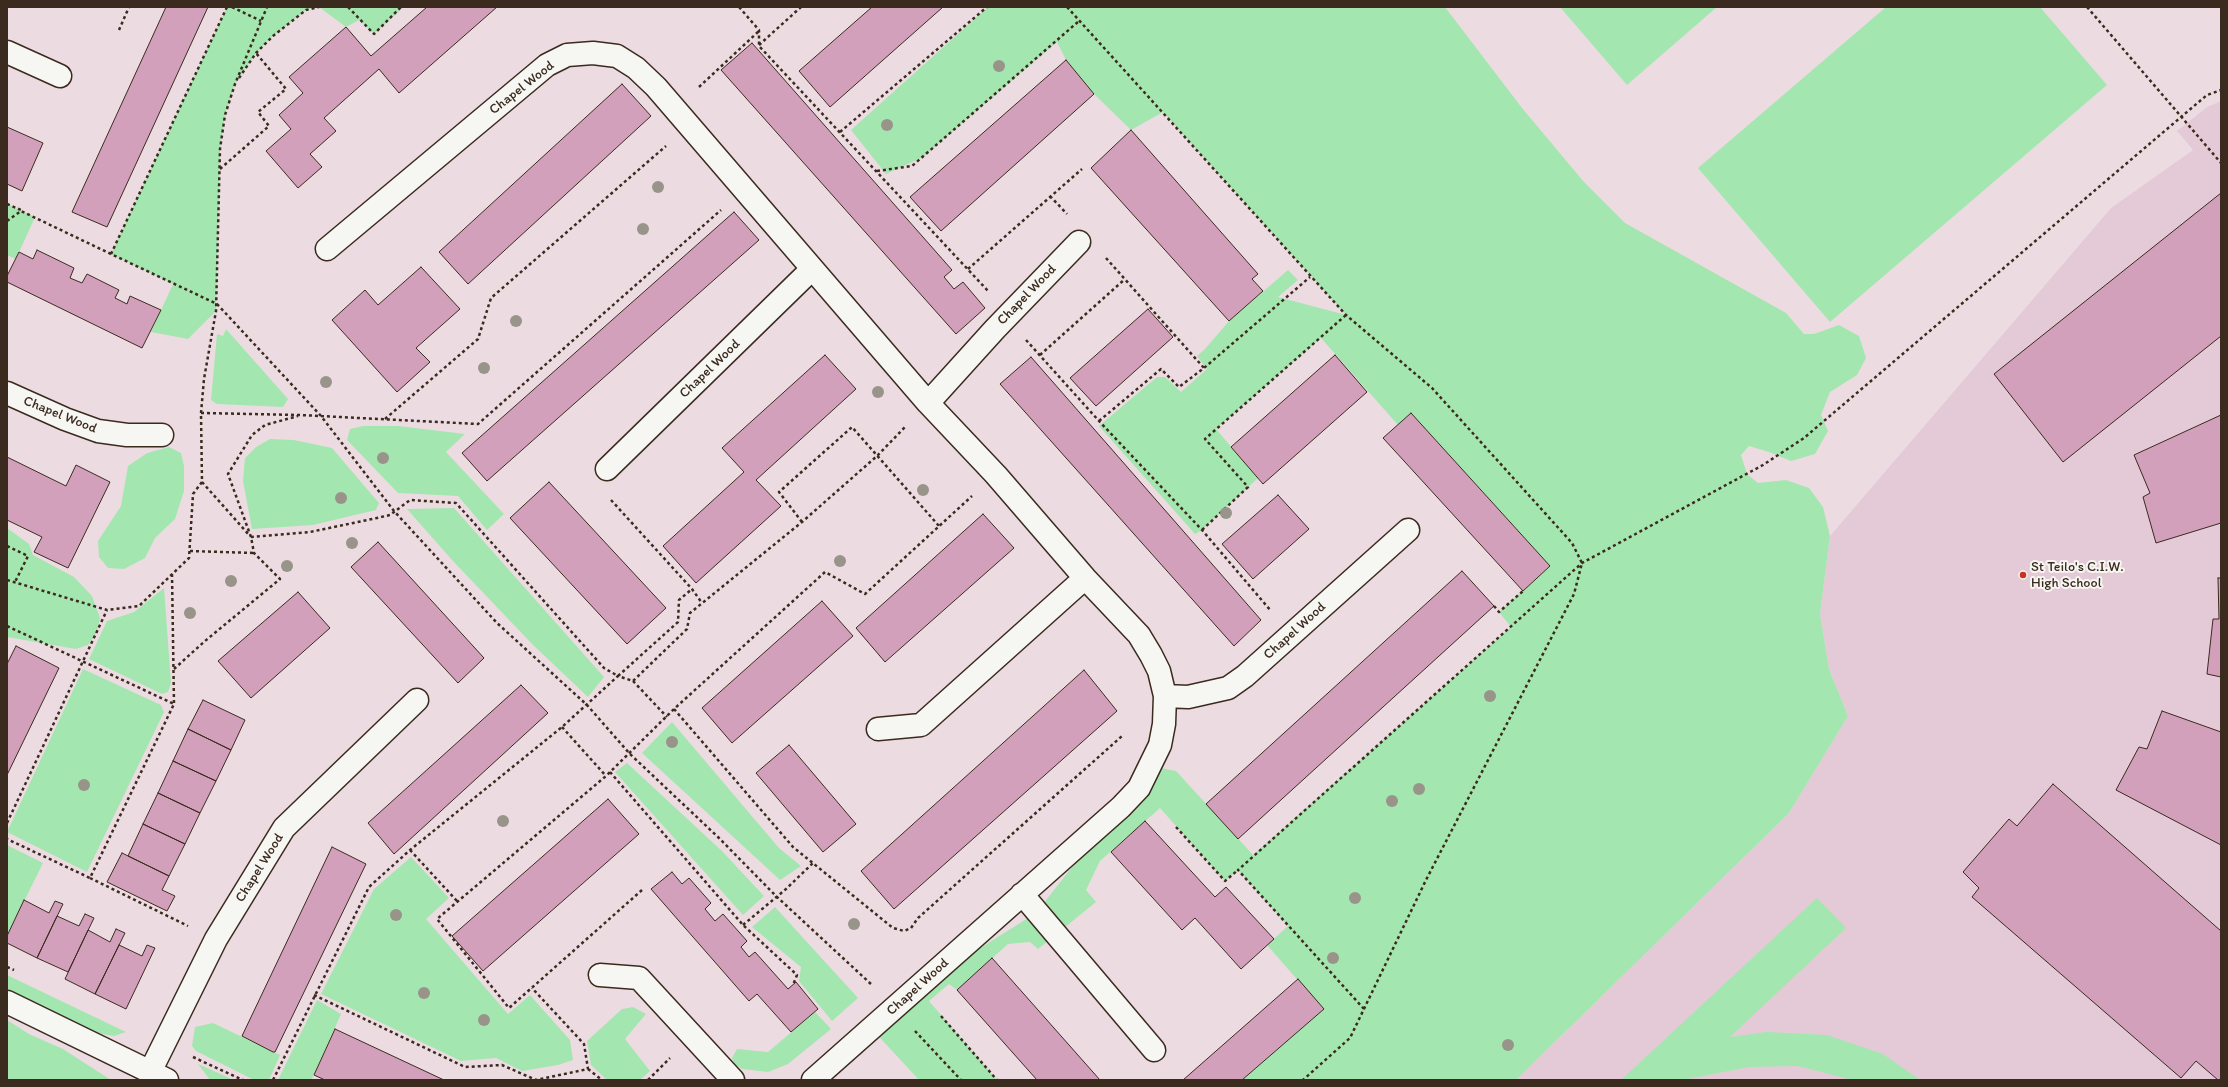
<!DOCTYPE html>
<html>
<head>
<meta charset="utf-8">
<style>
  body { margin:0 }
  #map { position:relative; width:2228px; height:1087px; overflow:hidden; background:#ecdce2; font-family:Itim,sans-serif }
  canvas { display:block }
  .frame { position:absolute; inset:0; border:8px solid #3b2a1e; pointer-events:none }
</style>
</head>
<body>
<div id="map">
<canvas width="2228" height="1087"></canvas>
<div class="frame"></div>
</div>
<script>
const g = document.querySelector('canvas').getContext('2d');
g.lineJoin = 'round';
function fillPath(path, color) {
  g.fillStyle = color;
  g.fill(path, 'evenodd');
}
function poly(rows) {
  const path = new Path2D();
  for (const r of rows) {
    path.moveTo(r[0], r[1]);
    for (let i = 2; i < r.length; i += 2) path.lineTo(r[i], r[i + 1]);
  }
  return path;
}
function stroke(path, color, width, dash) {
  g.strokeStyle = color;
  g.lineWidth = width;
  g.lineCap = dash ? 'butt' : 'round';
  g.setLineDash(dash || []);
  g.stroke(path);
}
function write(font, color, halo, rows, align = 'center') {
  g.font = font + ' Itim,sans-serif';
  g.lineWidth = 4;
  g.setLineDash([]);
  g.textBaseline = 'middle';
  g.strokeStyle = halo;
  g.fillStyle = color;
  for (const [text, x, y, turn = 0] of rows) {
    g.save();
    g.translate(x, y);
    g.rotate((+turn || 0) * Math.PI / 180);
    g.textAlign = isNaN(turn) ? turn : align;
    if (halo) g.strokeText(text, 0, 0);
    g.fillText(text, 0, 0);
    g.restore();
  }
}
const built = poly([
  [2221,101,2221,1080,1516,1080,1789,813,1848,716,1829,669,1820,614,1830,536,2111,208,2193,150,2177,131,2207,107]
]);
const green = poly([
  [227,7,319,7,306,10,273,36,256,53,235,84,225,115,220,149,216,311,188,339,151,332,173,284,111,254],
  [319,7,404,7,374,34,359,20,346,27],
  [988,7,1445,7,1522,108,1584,182,1625,223,1786,313,1804,334,1814,334,1839,325,1859,336,1866,358,1857,375,1830,392,1821,415,1828,431,1815,454,1791,461,1769,452,1749,446,1741,455,1747,474,1758,483,1786,480,1809,488,1823,507,1830,536,1820,614,1829,669,1848,716,1789,813,1516,1080,1242,1080,1323,1009,1267,945,1288,926,1238,870,1225,881,1160,808,1100,861,1086,890,1096,902,1038,949,1030,942,1008,944,957,990,949,984,929,1001,997,1080,919,1080,871,1028,918,987,1036,913,1151,766,1176,771,1253,855,1511,627,1499,612,1550,566,1411,413,1398,425,1321,338,1216,429,1258,478,1202,530,1195,534,1099,426,1157,377,1165,377,1181,392,1207,369,1197,356,1205,349,1229,321,1288,270,1298,280,1278,297,1346,315,1163,112,1131,130,1094,94,1066,60,1057,42,923,157,886,174,851,130],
  [1560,7,1717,7,1627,85],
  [1886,7,2040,7,2107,85,1830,322,1698,168],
  [7,204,35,217,16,259,7,255],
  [226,329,288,399,283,407,217,404,211,400,217,334,223,336],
  [363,426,398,426,465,434,446,452,504,514,487,530,458,496,398,493,347,440,350,429],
  [270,439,294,440,332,448,379,503,376,510,313,525,252,529,243,481,245,458,256,447],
  [169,447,181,453,184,466,184,491,175,519,155,538,145,558,124,569,108,568,99,557,98,541,121,506,128,466,147,453],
  [454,508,604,677,588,697,533,645,452,560,407,509],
  [7,528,29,544,33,555,74,577,92,596,100,618,97,632,88,645,76,649,7,637],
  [164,588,171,683,168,692,162,694,89,659,107,621,134,612],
  [83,669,161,705,164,712,87,872,7,832],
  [672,722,779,848,801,866,780,880,642,753],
  [627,763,722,851,764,896,743,915,615,772],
  [7,845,43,863,8,934,7,934],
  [411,857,449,898,426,919,508,1014,530,995,570,1040,573,1060,558,1065,522,1071,496,1058,461,1061,321,994,374,889],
  [1817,898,1846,928,1730,1037,1767,1032,1827,1035,1883,1054,1920,1080,1852,1080,1798,1066,1749,1067,1683,1080,1621,1080],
  [775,907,858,998,832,1021,799,981,801,967,752,927],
  [7,975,126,1032,114,1036,97,1033,7,990],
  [317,1000,341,1014,314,1075,311,1080,278,1080],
  [633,1007,646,1014,625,1039,650,1071,640,1080,607,1080,591,1065,587,1041,622,1009],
  [815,1012,831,1029,788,1064,768,1072,742,1069,734,1063,732,1058,737,1049,768,1052],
  [7,1020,29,1034,63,1049,111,1080,7,1080],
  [213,1023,280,1055,269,1080,254,1080,196,1051,192,1046,195,1027],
  [198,1064,234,1080,210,1080]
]);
const building = poly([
  [166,7,208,7,107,227,72,212,166,7],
  [427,7,497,7,399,93,379,69,324,118,336,131,310,154,322,167,298,188,266,151,291,129,279,115,303,93,289,77,346,27,371,56,427,7],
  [872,7,943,7,830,107,799,71,872,7],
  [752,43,952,270,944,277,954,289,963,282,985,308,956,334,721,70,752,43],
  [1066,60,1094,94,941,231,910,197,1066,60],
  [622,84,651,116,468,284,439,252,622,84],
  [7,127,43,143,22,191,7,184,7,127],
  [1131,130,1258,274,1252,279,1263,291,1229,321,1091,168,1131,130],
  [2221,193,2221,336,2063,462,1994,374,2221,193],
  [734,212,759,240,487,481,462,453,734,212],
  [37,250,74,268,70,278,82,283,87,274,119,290,115,298,127,304,130,296,161,310,142,348,7,282,7,276,19,252,33,259,37,250],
  [421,267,460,309,416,348,430,362,397,392,332,320,365,290,378,305,421,267],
  [1148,309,1173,337,1096,406,1070,378,1148,309],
  [825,355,856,389,756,480,781,506,696,583,663,546,744,472,722,448,825,355],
  [1335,355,1367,392,1263,484,1231,447,1335,355],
  [1031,357,1261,620,1234,646,1000,384,1031,357],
  [1411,413,1550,566,1523,591,1383,438,1411,413],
  [2221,415,2221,523,2156,543,2143,497,2150,493,2134,455,2221,415],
  [7,457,66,486,76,465,110,482,68,568,34,552,42,537,7,520,7,457],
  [549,482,666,608,627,644,510,518,549,482],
  [1278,495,1309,529,1253,579,1222,544,1278,495],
  [983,514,1014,548,885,662,856,628,983,514],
  [378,542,484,658,458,683,351,567,378,542],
  [1462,571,1494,606,1238,839,1206,804,1462,571],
  [2218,578,2221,578,2221,677,2207,674,2213,619,2219,619,2218,578],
  [298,592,330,628,251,698,218,661,298,592],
  [822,601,853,636,732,743,702,708,822,601],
  [16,646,59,668,7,775,7,664,16,646],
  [1084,670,1117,711,894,909,861,871,1084,670],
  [521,685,548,713,394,854,368,823,521,685],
  [203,700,245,720,231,750,188,729,203,700],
  [2162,711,2221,732,2221,845,2116,790,2139,747,2147,749,2162,711],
  [188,729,231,750,216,781,173,761,188,729],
  [789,745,856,824,823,852,756,773,789,745],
  [173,761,216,781,200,813,158,793,173,761],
  [2053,784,2221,931,2221,1080,2218,1080,2196,1061,2181,1078,1972,897,1979,888,1963,872,2009,819,2017,826,2053,784],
  [158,793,200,813,185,844,143,824,158,793],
  [608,799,639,834,483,971,452,936,608,799],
  [1145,821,1215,897,1226,887,1274,939,1241,969,1195,918,1182,930,1111,852,1145,821],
  [143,824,185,844,169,876,128,856,143,824],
  [332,847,366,864,275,1052,273,1052,242,1036,332,847],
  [122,853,169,876,162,890,175,896,167,911,107,882,122,853],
  [672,872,682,884,689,878,711,903,705,909,715,921,723,914,747,941,741,947,749,957,755,952,788,989,796,982,818,1009,791,1032,757,994,749,1001,651,889,672,872],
  [24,900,49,913,55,901,63,904,37,958,7,943,7,936,24,900],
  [85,914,94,918,68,972,37,958,57,916,79,926,85,914],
  [116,929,125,933,95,994,65,979,88,930,110,942,116,929],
  [119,945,142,956,147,945,155,948,126,1009,95,994,119,945],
  [992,958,1100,1080,1037,1080,957,990,992,958],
  [1298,979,1324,1009,1242,1080,1183,1080,1298,979],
  [335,1029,444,1080,325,1080,314,1075,335,1029]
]);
const path = poly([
  [227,7,111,254,217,304,321,416,394,511,497,623,587,705,630,754,719,838,776,896,872,985],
  [232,7,261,21],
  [348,7,374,34,401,7],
  [739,7,759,30,759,46,989,292],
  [1067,7,1346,315,1432,388,1572,543,1582,563,1574,594,1426,880,1350,1038,1303,1080],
  [2087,7,2221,163],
  [119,30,129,7],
  [759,45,801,7],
  [239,78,256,53,273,36,306,10,319,7],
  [699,87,759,31],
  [840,132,987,7],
  [220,169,269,126,258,112,286,89,256,53],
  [877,171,912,166,1079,21],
  [1050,196,1067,214],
  [7,204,21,210],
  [7,221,21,211,111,254],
  [1106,258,1204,368],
  [968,269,1082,169],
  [1026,340,1099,421,1202,530,1271,611],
  [1040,355,1125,279],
  [201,413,300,415,478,424,721,210],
  [385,419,478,339,491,298,666,146],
  [1099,421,1161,369,1179,387,1204,368,1310,277],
  [202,482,250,536],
  [611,500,692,589,702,603],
  [802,522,779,492,852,427,939,526],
  [1202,530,1248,487,1205,439,1346,315],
  [251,537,228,474,252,435,265,425,298,416],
  [7,546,28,556,15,582],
  [190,551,254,553],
  [172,574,174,704],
  [7,580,107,610,139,606,189,558,193,494,202,482,201,413,204,379,216,311,220,149,225,115,235,84,267,7],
  [1494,606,1499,612,1523,591],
  [7,626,174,704,90,878,7,839],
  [174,669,205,641,280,579,254,553,251,537,310,532,377,518,390,515,410,500,456,503,604,668,618,676,678,622,679,600,692,589],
  [633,681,667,717],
  [674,709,793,847,893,928,904,931,911,928,918,918,1122,736],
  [562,727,606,776],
  [610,772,743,925,797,975,793,985],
  [7,823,107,610],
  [1176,827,1225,881,1238,870],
  [410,850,457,901],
  [90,878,188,926],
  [642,890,509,1008,437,919,606,776,674,709,825,572,865,594,972,496],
  [743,925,786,889,813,863],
  [7,967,14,970],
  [314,995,465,1067,502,1065,536,1080,588,1069,584,1044,532,988],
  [1364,1009,1238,870,1582,563,1763,465,1804,438,2194,106,2207,95,2221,90],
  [941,1016,997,1080],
  [915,1031,961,1080],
  [193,1057,243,1080],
  [588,1069,602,1080],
  [273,1080,369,887,410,850,562,727,618,676,633,681,687,629,690,613,802,522,877,456,906,426],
  [648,1080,670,1058]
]);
const minor = poly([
  [7,52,60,76],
  [327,249,547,65,567,55,593,53,617,56,636,68,656,87,928,403,996,475,1085,578,1139,635,1151,655,1159,671,1165,696,1164,724,1160,745,1139,788,1121,807,813,1080],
  [7,393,65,419,98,431,127,435,162,435],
  [928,403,995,329,1079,242],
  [607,469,812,269],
  [1165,696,1188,697,1228,688,1245,676,1408,530],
  [878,729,921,725,1085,578],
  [1022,894,1154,1050],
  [600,975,639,978,733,1080],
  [7,1002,167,1080],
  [150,1072,216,939,284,828,417,700]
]);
const trees = [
  [999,66],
  [887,125],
  [658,187],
  [643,229],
  [516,321],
  [484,368],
  [326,382],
  [878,392],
  [383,458],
  [923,490],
  [341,498],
  [1226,513],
  [352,543],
  [840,561],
  [287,566],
  [231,581],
  [190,613],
  [1490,696],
  [672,742],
  [84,785],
  [1419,789],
  [1392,801],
  [503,821],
  [1355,898],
  [396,915],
  [854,924],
  [1333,958],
  [424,993],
  [484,1020],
  [1508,1045]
];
const markers = [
  [2023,575,4,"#c8321e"]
];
const streetNames = [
  ["Chapel Wood",522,88,-38],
  ["Chapel Wood",1027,295,-46],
  ["Chapel Wood",710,369,-44],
  ["Chapel Wood",60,415,22],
  ["Chapel Wood",1295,631,-42],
  ["Chapel Wood",260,868,-58],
  ["Chapel Wood",918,987,-42]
];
const poiNames = [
  ["St Teilo's C.I.W.",2031,567],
  ["High School",2031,583]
];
fillPath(built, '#e4cad7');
fillPath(green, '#a4e6b0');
fillPath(building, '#d3a0bc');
stroke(building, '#3b2a1e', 1);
stroke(minor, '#3b2a1e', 25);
stroke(path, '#3b2a1e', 2.5, [3, 3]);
stroke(minor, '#f6f6f2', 22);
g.fillStyle = '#99948a';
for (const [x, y] of trees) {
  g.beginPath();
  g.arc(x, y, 6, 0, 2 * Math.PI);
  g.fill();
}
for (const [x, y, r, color] of markers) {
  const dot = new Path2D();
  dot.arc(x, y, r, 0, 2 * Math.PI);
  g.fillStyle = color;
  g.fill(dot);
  stroke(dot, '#f6f6f2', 1.5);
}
write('14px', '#3b2a1e', '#f6f6f2', streetNames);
write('14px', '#3b2a1e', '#f6f6f2', poiNames, 'left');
</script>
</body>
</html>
